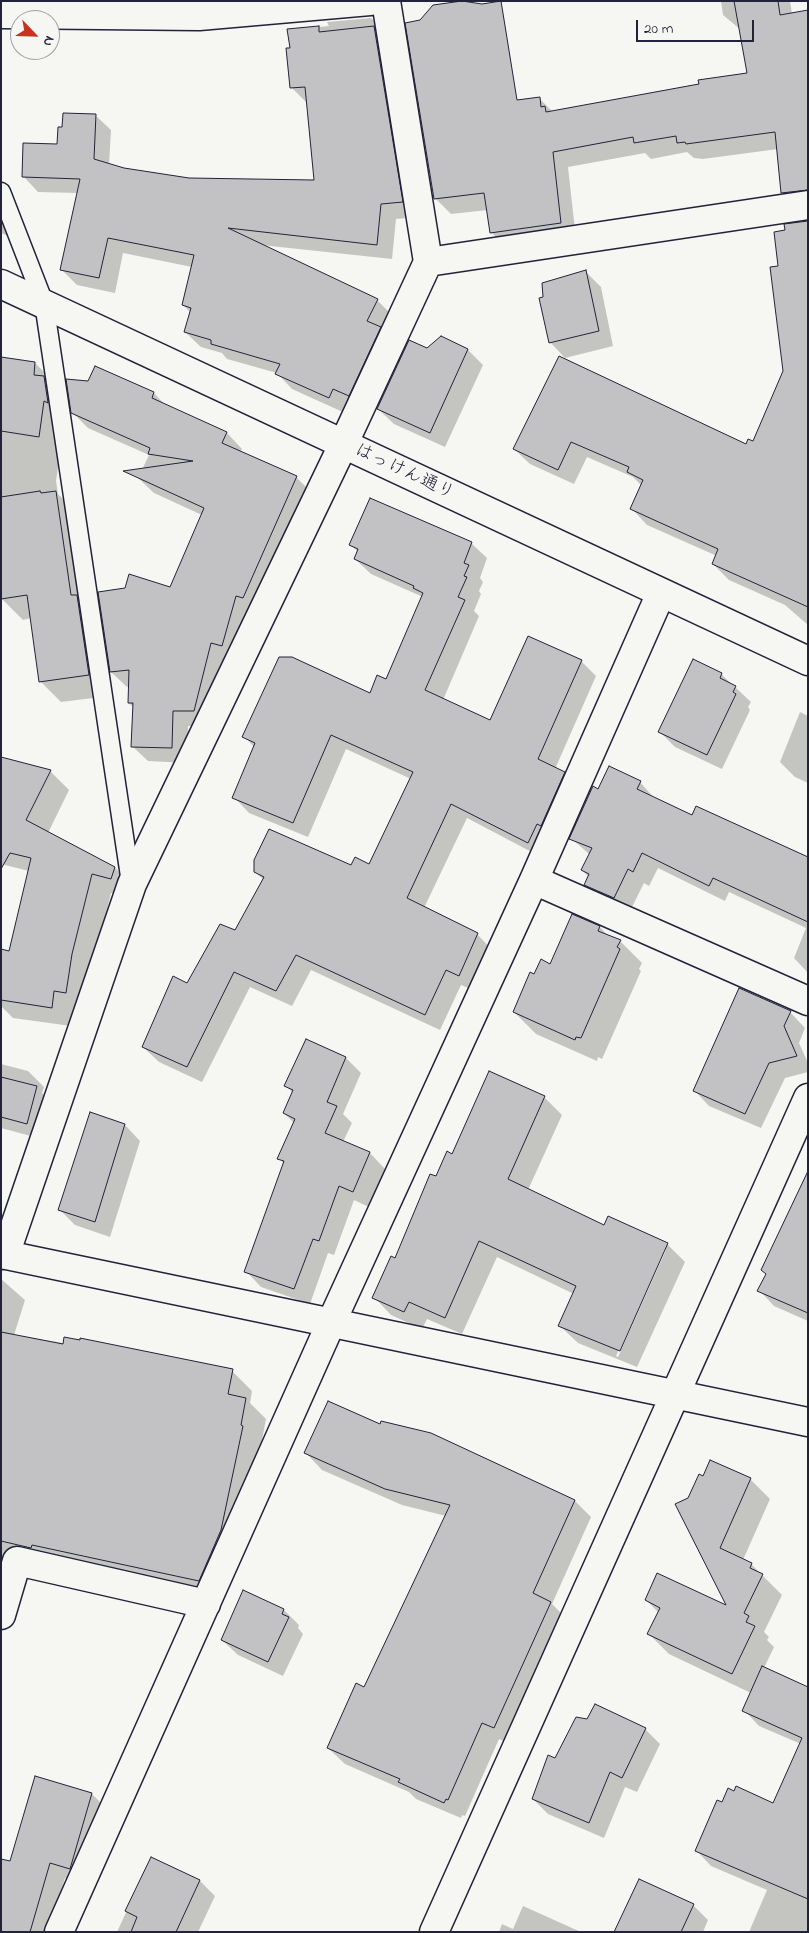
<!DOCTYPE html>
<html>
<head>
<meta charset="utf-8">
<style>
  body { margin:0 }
  #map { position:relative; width:809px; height:1933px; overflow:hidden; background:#f6f6f2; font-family:"Indie Flower",sans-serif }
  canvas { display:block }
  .frame { position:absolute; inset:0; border:2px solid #22223b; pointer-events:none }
  .north { position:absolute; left:10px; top:10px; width:50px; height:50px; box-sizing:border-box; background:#f6f6f2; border:1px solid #a1a1a9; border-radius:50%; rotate:114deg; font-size:14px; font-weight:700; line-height:20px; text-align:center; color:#22223b }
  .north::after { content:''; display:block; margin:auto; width:18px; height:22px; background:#c8321e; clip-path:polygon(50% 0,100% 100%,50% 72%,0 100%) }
  .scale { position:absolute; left:636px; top:20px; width:118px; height:22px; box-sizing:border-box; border:2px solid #22223b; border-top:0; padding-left:6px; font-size:15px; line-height:18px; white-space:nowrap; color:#22223b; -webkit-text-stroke:4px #f6f6f2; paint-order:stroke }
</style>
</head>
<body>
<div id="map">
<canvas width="809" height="1933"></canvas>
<div class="frame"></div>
<div class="north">N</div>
<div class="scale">20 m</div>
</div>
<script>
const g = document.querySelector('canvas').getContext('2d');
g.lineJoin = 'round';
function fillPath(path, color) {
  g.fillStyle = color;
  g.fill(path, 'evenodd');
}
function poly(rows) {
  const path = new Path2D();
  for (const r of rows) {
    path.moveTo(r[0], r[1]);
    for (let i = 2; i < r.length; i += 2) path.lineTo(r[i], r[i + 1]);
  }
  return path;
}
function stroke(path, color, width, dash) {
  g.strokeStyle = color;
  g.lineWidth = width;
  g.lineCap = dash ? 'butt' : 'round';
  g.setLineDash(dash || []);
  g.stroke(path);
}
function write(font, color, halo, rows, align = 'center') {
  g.font = font + ' "Indie Flower","Klee One",sans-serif';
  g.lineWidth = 4;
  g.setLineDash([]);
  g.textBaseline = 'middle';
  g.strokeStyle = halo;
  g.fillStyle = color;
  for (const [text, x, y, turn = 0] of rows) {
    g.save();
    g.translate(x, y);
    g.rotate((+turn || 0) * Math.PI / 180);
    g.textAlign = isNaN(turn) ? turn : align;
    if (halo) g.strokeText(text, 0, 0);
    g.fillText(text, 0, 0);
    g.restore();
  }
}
const shadow = poly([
  [721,1,790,1,792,14,808,12,808,208,798,208,782,193,778,149,703,159,694,158,687,152,651,159,645,153,568,167,576,239,507,248,491,232,488,210,451,214,435,198,407,23,435,19,505,172,539,98,553,112,749,74,741,30,723,15],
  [371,18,387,33,417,217,396,219,392,259,261,245,377,300,392,315,345,413,292,389,277,373,227,359,222,353,201,347,185,332,191,313,183,305,192,267,123,253,115,293,77,285,62,270,78,193,38,192,23,176,58,146,63,128,95,115,111,130,109,165,124,169,189,179,316,181,308,104,292,88,289,30,329,26,327,22],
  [1,217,8,236,1,233],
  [808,221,808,625,785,605,729,580,713,564,717,556,647,525,632,509,642,486,633,477,587,457,574,484,530,464,514,449,559,358,747,445,753,443,784,371,780,268,785,225],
  [586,272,601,287,613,346,565,358,550,342,544,298],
  [441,337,468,350,483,365,445,447,394,424,378,409],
  [1,358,35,363,56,384,65,421,56,481,58,494,77,513,109,696,61,702,40,681,31,618,23,620,2,599],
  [154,393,166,406,227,433,242,449,240,452,296,477,312,493,209,726,188,726,187,763,148,761,132,746,134,708,129,703,130,686,127,687,111,672,171,588,202,515,154,493,138,478,149,455,88,428,72,412],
  [471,543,487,558,480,578,483,582,479,591,481,594,474,611,479,616,443,700,490,721,581,661,596,676,555,769,564,773,579,789,543,858,467,818,424,908,477,934,492,950,475,991,461,985,440,1030,311,970,292,1006,250,987,202,1082,159,1062,143,1047,188,985,235,931,264,880,255,872,370,866,411,779,346,749,308,837,249,813,234,797,254,747,244,736,370,695,387,681,423,597,371,574,355,559,358,552,350,544],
  [721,674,751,702,748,707,750,710,722,769,675,747,660,732],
  [800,712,808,716,808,783,795,777,780,762],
  [50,771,69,790,48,833,115,868,134,887,130,897,111,893,91,974,85,1011,73,1009,71,1026,13,1018,1,1006,1,951,9,952,29,871,1,864],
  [640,782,655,799,692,816,808,858,808,973,794,958,806,928,729,892,725,901,658,868,649,886,644,883,629,913,601,900,585,885,589,877,582,870,590,855,571,838,598,791],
  [572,915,600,927,608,936,620,941,642,963,639,969,641,971,602,1059,598,1057,597,1061,536,1034,514,1012,535,975,551,965],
  [790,1012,805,1028,799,1043,808,1063,808,1072,785,1078,761,1128,709,1106,694,1090],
  [346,1058,361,1073,343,1114,352,1123,343,1142,370,1153,385,1169,369,1207,354,1200,334,1255,328,1253,310,1304,261,1287,246,1271,284,1164,279,1158,294,1123,284,1113,293,1093,286,1086],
  [1,1064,28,1071,44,1087,42,1093,52,1103,42,1139,1,1128],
  [544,1097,562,1115,528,1190,605,1227,609,1218,667,1244,685,1262,637,1367,578,1343,560,1326,574,1294,497,1257,462,1334,427,1319,422,1329,391,1315,374,1297,437,1178,453,1155],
  [664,1250,666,1250,618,1357,616,1356],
  [91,1114,125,1125,140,1141,110,1237,75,1225,60,1210],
  [808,1199,808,1321,774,1306,759,1290,767,1275,762,1270],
  [1,1279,25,1300,14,1335,232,1371,252,1391,250,1403,266,1419,261,1445,263,1447,219,1600,25,1561,1,1620],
  [381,1426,431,1435,575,1501,591,1517,552,1604,567,1619,510,1744,499,1739,465,1816,462,1815,461,1818,416,1799,409,1792,345,1764,328,1748,365,1688,446,1516,402,1505,322,1470,306,1453],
  [704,1478,750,1479,770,1499,743,1560,751,1564,782,1595,764,1632,769,1637,767,1640,774,1647,764,1668,808,1688,808,1932,749,1932,767,1890,711,1866,696,1850,723,1804,774,1804,801,1744,759,1726,744,1710,751,1693,669,1654,649,1634,659,1613,646,1600,728,1607,689,1499],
  [244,1592,284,1610,299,1625,298,1628,303,1634,283,1676,238,1655,222,1640],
  [645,1729,660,1744,637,1792,625,1787,604,1838,548,1814,533,1799,556,1759],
  [92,1794,107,1809,85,1884,65,1878,49,1932,1,1932,11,1863],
  [151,1858,200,1881,215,1896,198,1932,117,1932],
  [693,1905,708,1920,703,1932,616,1932],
  [523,1906,581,1932,499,1932,502,1924,513,1929]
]);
const building = poly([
  [462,1,482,4,501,1,517,100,540,97,541,107,545,106,546,112,699,84,698,80,747,73,734,1,778,1,780,15,808,10,808,190,781,193,775,132,686,144,685,142,677,143,676,136,634,143,633,137,553,152,561,223,490,233,484,193,434,199,405,23,420,20,433,5,462,1],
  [319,26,319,32,374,26,403,202,381,204,377,245,228,228,378,299,367,321,381,327,349,396,333,389,329,398,275,374,280,364,211,344,211,340,184,332,191,308,182,305,194,255,108,238,99,278,60,270,80,179,22,177,23,143,57,144,58,127,62,127,63,113,96,114,94,159,124,168,189,178,314,180,305,87,290,88,286,48,290,48,287,29,319,26],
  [808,221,808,607,712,564,718,549,630,509,643,480,627,472,629,467,571,442,558,470,513,449,559,356,746,444,748,439,753,441,783,371,770,267,778,266,774,232,785,230,784,224,808,221],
  [586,270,599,331,549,343,539,298,543,297,542,283,586,270],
  [441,336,468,349,430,433,377,409,409,340,427,348,441,336],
  [1,357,35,362,34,375,44,376,48,403,44,401,39,437,1,431,1,357],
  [95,366,154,392,152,398,227,432,222,443,297,476,243,598,236,596,222,646,211,643,194,711,173,711,172,748,131,747,133,703,128,703,129,670,110,672,98,592,125,588,129,574,170,587,204,508,123,471,193,461,148,454,150,448,71,413,66,379,88,381,95,366],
  [40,491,41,493,56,491,71,595,77,595,89,675,39,682,27,595,1,599,1,497,40,491],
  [370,498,472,542,464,563,469,565,464,576,467,577,458,597,465,600,425,690,490,720,528,636,582,660,538,759,565,772,541,826,537,824,528,843,451,804,407,898,478,933,459,976,446,970,425,1015,296,955,276,991,234,972,187,1067,142,1047,173,976,187,983,220,924,235,930,264,877,254,872,254,860,269,829,351,865,355,857,369,864,413,772,331,735,293,823,232,798,255,743,242,737,279,657,292,657,370,693,377,675,386,679,423,593,413,588,414,586,354,559,358,549,349,545,370,498],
  [693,659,722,673,720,678,736,686,733,692,736,694,707,755,658,732,693,659],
  [1,757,51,770,26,820,115,867,111,879,92,874,72,954,66,993,54,991,52,1008,1,1000,1,949,9,951,31,858,10,853,1,869,1,757],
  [609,766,641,781,637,789,692,815,696,806,808,857,808,922,713,878,709,886,642,853,633,872,628,869,614,898,584,885,589,874,581,870,592,848,569,839,593,786,598,789,609,766],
  [572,914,600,926,598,931,621,940,617,947,620,949,581,1038,576,1037,575,1040,513,1012,530,972,534,974,541,959,550,964,572,914],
  [739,988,791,1011,784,1026,797,1056,769,1063,745,1114,693,1091,739,988],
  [306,1039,346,1057,327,1102,337,1106,325,1133,370,1152,353,1192,339,1186,319,1241,313,1239,294,1289,244,1272,284,1161,277,1159,295,1119,283,1113,293,1090,284,1086,306,1039],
  [489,1071,545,1096,508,1179,604,1225,608,1216,668,1243,620,1351,558,1326,576,1286,479,1241,445,1318,409,1302,404,1312,372,1298,391,1256,395,1258,430,1174,436,1176,447,1151,452,1154,489,1071],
  [1,1077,37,1086,27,1124,1,1117,1,1077],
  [90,1112,125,1124,95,1222,58,1210,90,1112],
  [808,1171,808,1313,757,1291,766,1274,761,1270,808,1171],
  [1,1332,63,1344,64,1337,80,1340,80,1338,233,1369,228,1394,246,1398,241,1425,243,1426,221,1530,199,1581,32,1545,31,1548,1,1541,1,1332],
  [328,1401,380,1424,381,1421,431,1433,575,1500,533,1593,551,1602,494,1728,482,1723,448,1800,446,1799,444,1803,398,1782,400,1779,327,1748,356,1683,364,1687,450,1505,385,1489,304,1453,328,1401],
  [710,1460,751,1478,720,1548,752,1563,750,1568,763,1574,744,1613,749,1616,746,1622,755,1626,732,1674,647,1634,660,1608,645,1600,657,1573,726,1605,675,1504,688,1498,699,1474,703,1476,710,1460],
  [243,1590,284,1609,282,1614,289,1617,268,1662,221,1640,243,1590],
  [762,1666,808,1687,808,1899,695,1851,717,1800,722,1802,728,1788,734,1791,736,1786,773,1803,802,1738,742,1711,762,1666],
  [595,1704,646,1728,622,1778,610,1772,589,1823,532,1799,548,1755,555,1758,576,1717,587,1719,595,1704],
  [35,1776,92,1793,70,1869,50,1863,30,1932,1,1932,1,1859,10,1861,35,1776],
  [151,1857,200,1880,176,1932,131,1932,137,1917,125,1911,151,1857],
  [639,1879,694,1904,681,1932,614,1932,639,1879]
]);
const lane = poly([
  [1,192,44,303,131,883]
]);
const street = poly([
  [1,14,199,16,370,1],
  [428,262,808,205],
  [534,880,808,1001],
  [1,1254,808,1422],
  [5,1255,132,884,343,445,428,262,386,1],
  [1,1615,17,1561,206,1604],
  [59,1932,331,1323,534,880,661,593],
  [434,1932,808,1098]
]);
const secondary = poly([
  [1,284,808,661]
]);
const streetNames = [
  ["はっけん通り",404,473,25]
];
fillPath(shadow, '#0003');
fillPath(building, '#c2c2c4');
stroke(building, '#22223b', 1);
stroke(lane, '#22223b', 21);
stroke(street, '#22223b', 31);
stroke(secondary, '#22223b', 31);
stroke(lane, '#f6f6f2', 18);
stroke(street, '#f6f6f2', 28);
stroke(secondary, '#f6f6f2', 28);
write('18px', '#22223b', '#f6f6f2', streetNames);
</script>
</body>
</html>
